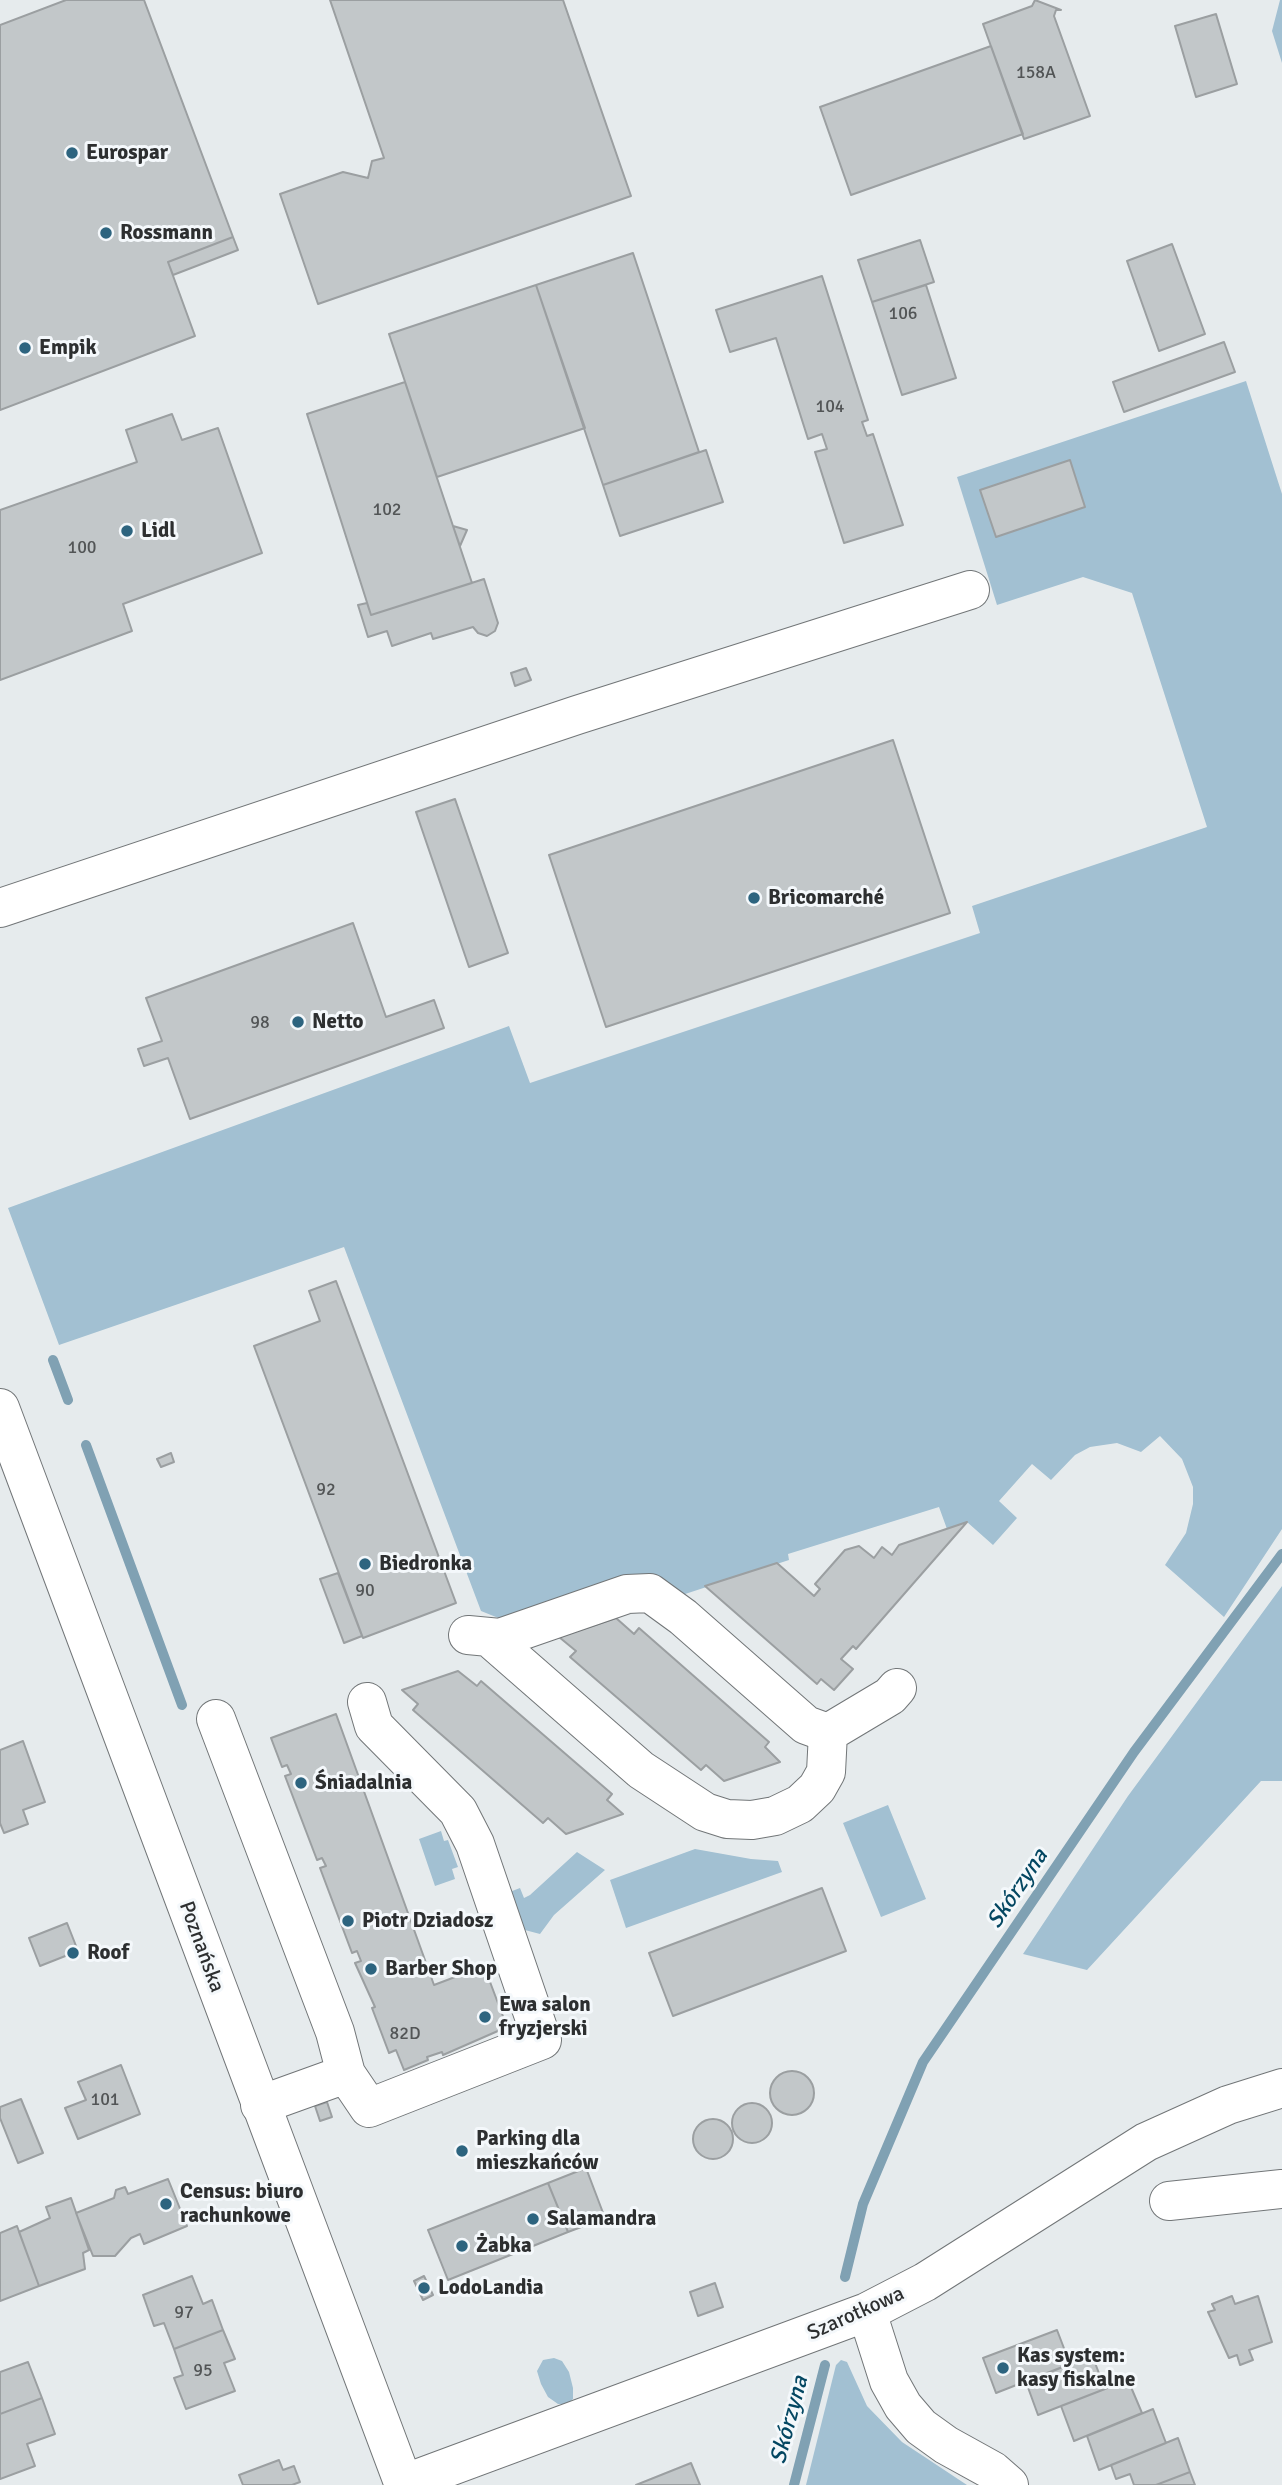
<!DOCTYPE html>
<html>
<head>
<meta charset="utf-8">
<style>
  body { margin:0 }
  canvas { display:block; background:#e6ebed }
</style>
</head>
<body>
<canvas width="1282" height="2485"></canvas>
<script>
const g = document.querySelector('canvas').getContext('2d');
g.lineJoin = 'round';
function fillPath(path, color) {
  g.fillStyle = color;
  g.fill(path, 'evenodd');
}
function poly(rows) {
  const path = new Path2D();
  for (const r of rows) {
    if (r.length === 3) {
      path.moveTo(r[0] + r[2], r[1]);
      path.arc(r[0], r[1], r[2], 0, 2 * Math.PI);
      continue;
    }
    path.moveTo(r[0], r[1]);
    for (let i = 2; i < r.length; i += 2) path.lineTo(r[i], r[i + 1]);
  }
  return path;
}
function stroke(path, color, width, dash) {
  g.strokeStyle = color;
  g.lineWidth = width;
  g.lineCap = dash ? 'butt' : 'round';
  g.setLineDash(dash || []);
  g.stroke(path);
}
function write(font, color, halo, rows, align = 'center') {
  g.font = font + ' Signika,sans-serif';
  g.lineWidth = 6;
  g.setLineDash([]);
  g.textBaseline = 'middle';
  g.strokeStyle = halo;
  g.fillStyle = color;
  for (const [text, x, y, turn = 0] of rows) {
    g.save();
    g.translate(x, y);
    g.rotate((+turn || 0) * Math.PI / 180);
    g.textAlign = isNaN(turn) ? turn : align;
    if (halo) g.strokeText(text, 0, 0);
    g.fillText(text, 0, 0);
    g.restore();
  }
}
const green = poly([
  [1280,0,1282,0,1282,63,1272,31],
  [1246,381,1282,494,1282,1529,1224,1617,1165,1565,1186,1533,1193,1504,1193,1487,1182,1459,1160,1436,1141,1452,1117,1443,1090,1447,1075,1455,1051,1480,1032,1464,999,1501,1017,1518,993,1545,967,1522,947,1529,939,1507,788,1554,789,1560,679,1596,506,1621,481,1611,344,1247,59,1345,8,1208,509,1026,530,1083,980,933,972,906,1207,827,1132,593,1083,577,997,605,957,477],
  [1282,1586,1282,1781,1261,1781,1087,1970,1023,1954,1128,1796],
  [888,1805,926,1899,881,1917,843,1823],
  [441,1831,444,1841,448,1840,458,1867,452,1869,455,1879,435,1886,419,1839],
  [695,1849,751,1859,778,1861,782,1872,626,1928,610,1880],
  [577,1852,605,1870,554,1915,540,1934,521,1929,507,1893,520,1888,524,1898,530,1895],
  [554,2358,562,2361,569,2372,573,2388,573,2399,567,2404,558,2404,548,2397,541,2384,537,2371,543,2360],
  [841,2360,847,2362,867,2406,902,2442,967,2485,806,2485,836,2365]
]);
const stream = poly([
  [53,1360,68,1400],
  [86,1445,182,1705],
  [845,2277,863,2204,923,2062,1134,1752,1282,1554],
  [794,2485,825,2365]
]);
const building = poly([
  [66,0,144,0,233,237,168,262,195,336,0,410,0,25,66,0],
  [330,0,563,0,631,196,318,304,280,194,343,172,368,178,372,161,384,158,330,0],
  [1035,0,1061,10,1056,10,1054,16,1090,116,1024,139,983,24,1032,6,1035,0],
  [1216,14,1237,84,1196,97,1175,26,1216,14],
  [991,46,1023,134,851,195,820,107,991,46],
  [233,237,238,250,173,275,168,262,233,237],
  [920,240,934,282,872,302,858,260,920,240],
  [1172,244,1205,334,1159,351,1127,261,1172,244],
  [633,253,699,452,603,485,536,285,633,253],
  [822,276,868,420,862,422,867,436,873,434,903,525,844,543,815,452,827,449,822,434,808,439,776,338,730,352,716,310,822,276],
  [536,285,585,428,437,477,389,334,536,285],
  [926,285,956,378,902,395,872,302,926,285],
  [1224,342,1235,372,1124,412,1113,382,1224,342],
  [405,382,472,583,371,615,307,414,405,382],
  [172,414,182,440,218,428,262,553,123,604,132,631,0,680,0,510,137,462,126,430,172,414],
  [706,450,723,502,620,536,603,485,706,450],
  [1070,460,1085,507,996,537,980,490,1070,460],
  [453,526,467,530,460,546,453,526],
  [484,579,498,623,495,631,487,636,478,633,473,627,433,639,431,633,392,646,387,631,368,637,358,605,367,603,371,615,484,579],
  [526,668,531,680,515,686,511,673,526,668],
  [893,740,950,913,606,1027,549,855,893,740],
  [455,799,508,953,469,967,416,812,455,799],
  [353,923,386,1017,434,1000,444,1028,190,1119,168,1058,144,1066,138,1049,162,1041,146,998,353,923],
  [336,1281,456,1603,363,1638,254,1346,320,1321,309,1291,336,1281],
  [171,1453,174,1462,161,1467,157,1459,171,1453],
  [967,1522,856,1649,853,1646,841,1659,853,1669,834,1690,821,1679,817,1684,705,1586,777,1563,814,1596,820,1589,815,1584,845,1550,859,1546,874,1558,882,1547,892,1555,899,1545,967,1522],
  [338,1573,362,1636,344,1643,320,1579,338,1573],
  [616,1618,634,1634,639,1628,769,1742,765,1747,780,1762,724,1781,706,1765,701,1770,570,1657,576,1651,559,1637,616,1618],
  [458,1671,477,1686,481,1681,612,1794,607,1800,623,1814,566,1834,548,1818,543,1823,413,1710,418,1704,402,1690,458,1671],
  [336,1714,434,1985,484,1966,507,2027,443,2055,442,2052,427,2057,428,2060,404,2070,396,2050,389,2053,372,2008,375,2007,355,1963,361,1961,357,1951,352,1953,320,1868,326,1866,322,1858,317,1860,285,1776,291,1774,287,1765,282,1767,271,1738,336,1714],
  [23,1741,45,1802,23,1810,28,1824,4,1833,0,1823,0,1750,23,1741],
  [822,1888,846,1951,673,2016,649,1953,822,1888],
  [67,1923,78,1951,40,1966,29,1938,67,1923],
  [121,2065,140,2114,78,2139,65,2108,86,2100,78,2082,121,2065],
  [792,2093,22],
  [21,2099,43,2153,18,2163,0,2118,0,2107,21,2099],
  [327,2102,332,2117,320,2121,315,2106,327,2102],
  [752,2123,20],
  [713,2139,20],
  [586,2168,605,2218,568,2232,548,2183,586,2168],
  [168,2179,187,2226,144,2244,140,2234,131,2238,115,2256,93,2256,76,2213,114,2198,116,2190,125,2187,128,2194,168,2179],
  [548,2183,568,2232,448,2280,428,2230,548,2183],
  [71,2198,89,2250,83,2253,85,2269,39,2286,19,2232,50,2218,46,2207,71,2198],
  [17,2226,39,2286,0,2301,0,2233,17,2226],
  [192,2276,203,2304,212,2300,223,2330,174,2349,164,2323,154,2326,143,2295,192,2276],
  [424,2276,433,2295,423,2300,414,2281,424,2276],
  [715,2283,723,2307,698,2316,690,2292,715,2283],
  [1232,2296,1235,2304,1258,2296,1272,2342,1249,2350,1253,2360,1240,2365,1237,2355,1229,2358,1208,2312,1215,2310,1212,2304,1232,2296],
  [223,2330,235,2359,224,2363,235,2391,186,2409,174,2378,183,2375,174,2349,223,2330],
  [1057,2330,1070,2364,996,2393,983,2358,1057,2330],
  [1092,2355,1105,2389,1038,2415,1026,2382,1092,2355],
  [28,2362,42,2398,0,2414,0,2372,28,2362],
  [1128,2380,1142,2413,1074,2441,1061,2406,1128,2380],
  [42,2398,55,2434,27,2444,35,2466,0,2479,0,2414,42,2398],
  [1153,2409,1166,2443,1099,2470,1087,2436,1153,2409],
  [1178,2438,1190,2472,1156,2485,1134,2485,1130,2474,1116,2479,1111,2465,1178,2438],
  [279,2460,283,2470,294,2466,300,2482,292,2485,243,2485,239,2475,279,2460],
  [691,2463,700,2485,636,2485,691,2463],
  [1190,2472,1195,2485,1156,2485,1190,2472]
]);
const minor = poly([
  [0,908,577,715,970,590],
  [468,1635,500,1638,627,1594,650,1593,683,1617,806,1725,828,1733,890,1696,897,1688],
  [491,1639,641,1770,705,1812,727,1819,752,1820,775,1816,800,1804,817,1788,826,1772,828,1733],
  [216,1719,335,2032,346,2074,369,2108,542,2040,475,1844,458,1811,374,1726,367,1702],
  [260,2105,346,2074],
  [1169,2201,1282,2189],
  [867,2312,889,2381,903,2406,921,2427,946,2445,993,2471,1009,2485],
  [403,2484,867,2312,925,2282,1146,2142,1228,2105,1282,2088]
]);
const tertiary = poly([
  [0,1408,404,2485]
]);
const markers = [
  [72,153,7,"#2d647f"],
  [106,233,7,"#2d647f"],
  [25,348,7,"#2d647f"],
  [127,531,7,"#2d647f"],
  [754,898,7,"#2d647f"],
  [298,1022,7,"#2d647f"],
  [365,1564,7,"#2d647f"],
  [301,1783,7,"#2d647f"],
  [348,1921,7,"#2d647f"],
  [73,1953,7,"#2d647f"],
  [371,1969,7,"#2d647f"],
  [485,2017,7,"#2d647f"],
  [462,2151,7,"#2d647f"],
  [166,2204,7,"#2d647f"],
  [533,2219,7,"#2d647f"],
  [462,2246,7,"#2d647f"],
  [424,2288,7,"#2d647f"],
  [1003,2368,7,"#2d647f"]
];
const numberNames = [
  ["158A",1036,73],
  ["106",903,314],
  ["104",830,407],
  ["102",387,510],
  ["100",82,548],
  ["98",260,1023],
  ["92",326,1490],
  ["90",365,1591],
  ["82D",405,2034],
  ["101",105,2100],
  ["97",184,2313],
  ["95",203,2371]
];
const poiNames = [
  ["Eurospar",86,153],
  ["Rossmann",120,233],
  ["Empik",39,348],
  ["Lidl",141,531],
  ["Bricomarché",768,898],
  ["Netto",312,1022],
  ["Biedronka",379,1564],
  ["Śniadalnia",315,1783],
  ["Piotr Dziadosz",362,1921],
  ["Roof",87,1953],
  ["Barber Shop",385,1969],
  ["Ewa salon",499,2005],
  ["fryzjerski",499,2029],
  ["Parking dla",476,2139],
  ["mieszkańców",476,2163],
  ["Census: biuro",180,2192],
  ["rachunkowe",180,2216],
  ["Salamandra",547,2219],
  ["Żabka",476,2246],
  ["LodoLandia",438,2288],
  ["Kas system:",1017,2356],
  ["kasy fiskalne",1017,2380]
];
const streetNames = [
  ["Poznańska",201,1947,70],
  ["Szarotkowa",856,2314,-24]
];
const waterNames = [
  ["Skórzyna",1018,1889,-56],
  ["Skórzyna",790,2420,-75]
];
fillPath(green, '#a2c0d2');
stroke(stream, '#80a1b3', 10);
fillPath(building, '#c2c7c9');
stroke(building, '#9b9fa1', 2);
stroke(minor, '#727678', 40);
stroke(tertiary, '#727678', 40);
stroke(minor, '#fff', 38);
stroke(tertiary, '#fff', 38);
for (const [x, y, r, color] of markers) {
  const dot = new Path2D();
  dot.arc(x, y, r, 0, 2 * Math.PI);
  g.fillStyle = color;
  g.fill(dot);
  stroke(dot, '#f4f8fb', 2.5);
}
write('18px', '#525556', null, numberNames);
write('bold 21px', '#2d2f30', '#f4f8fb', poiNames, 'left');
write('21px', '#2d2f30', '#f4f8fb', streetNames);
write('italic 23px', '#044762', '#f4f8fb', waterNames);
</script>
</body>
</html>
